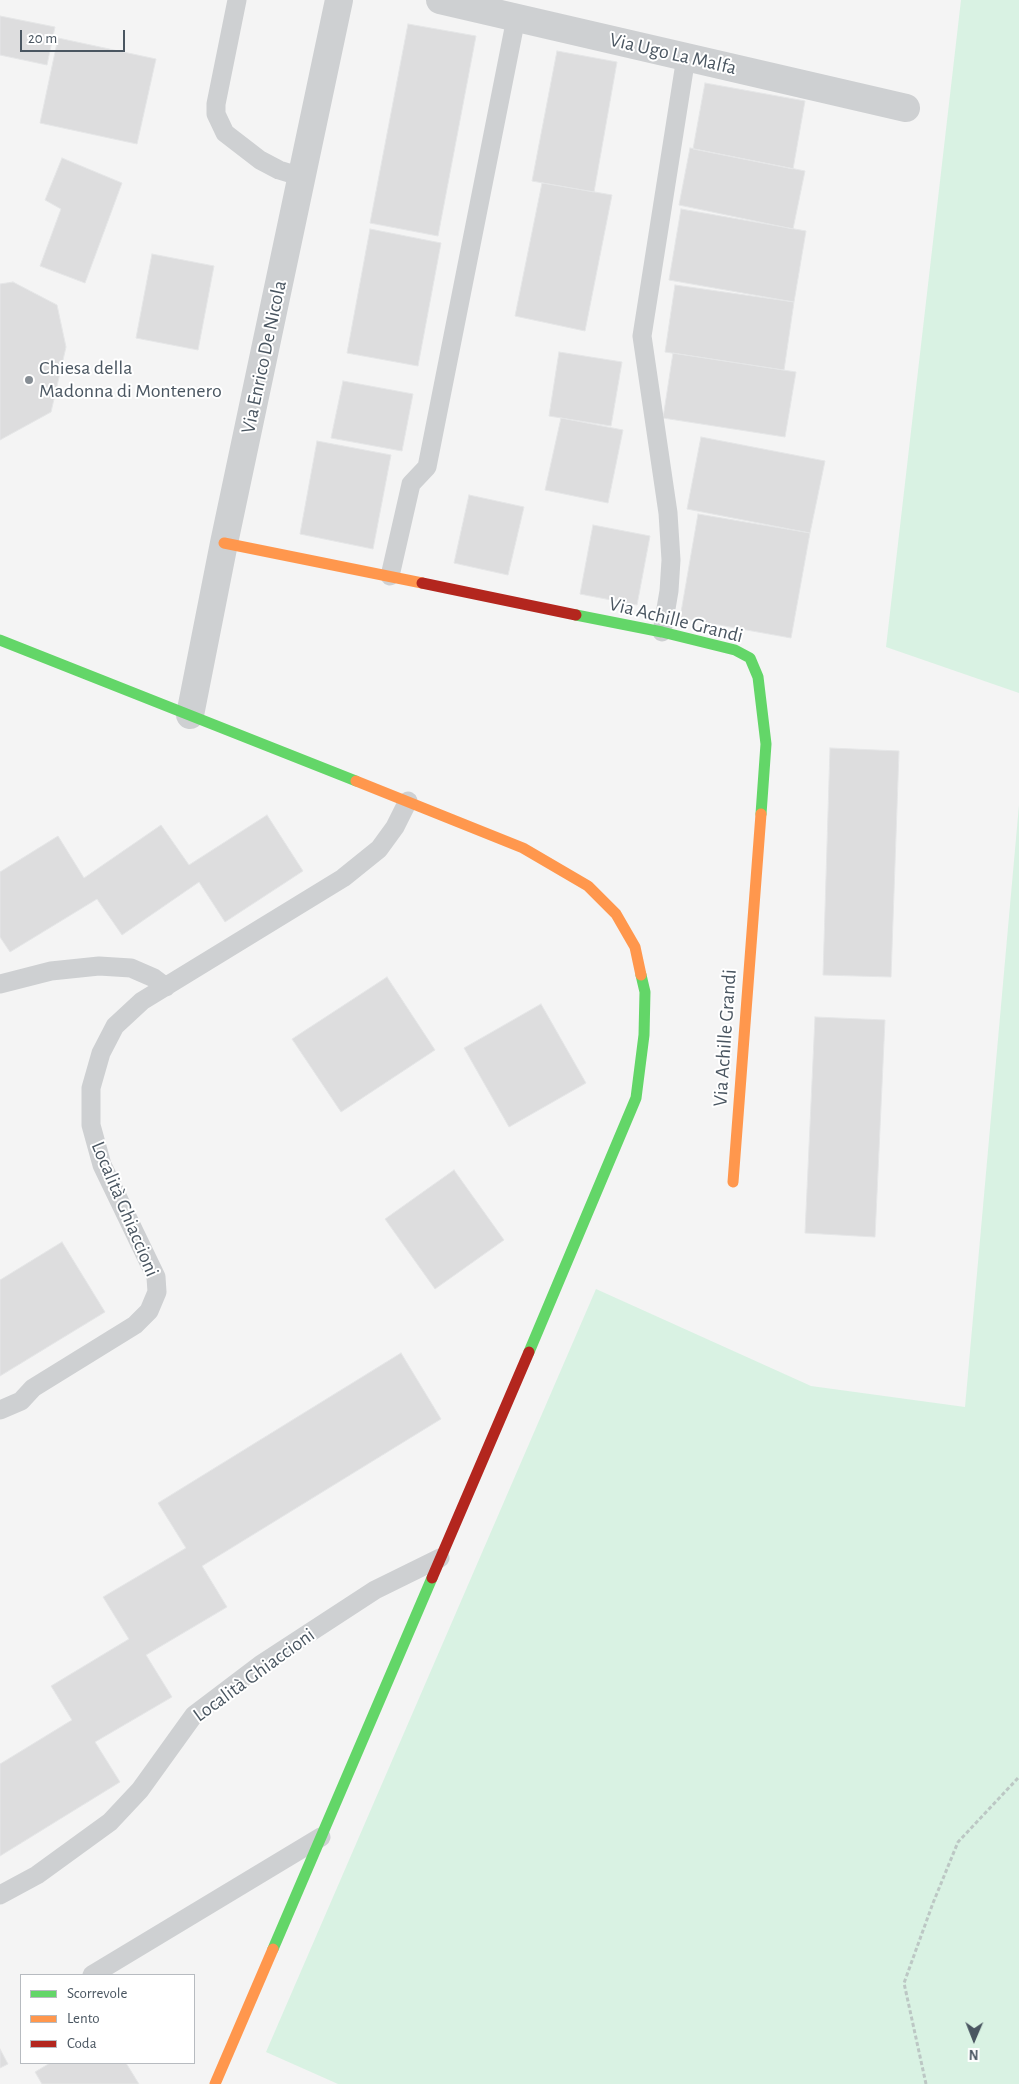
<!DOCTYPE html>
<html>
<head>
<meta charset="utf-8">
<style>
  body { margin:0 }
  #map { position:relative; width:1019px; height:2084px; overflow:hidden; background:#f4f4f4; font-family:"Alegreya Sans",sans-serif }
  canvas { display:block }
  .legend { position:absolute; left:20px; top:1974px; width:175px; height:90px; box-sizing:border-box; background:#fff; border:1px solid #b7bbc0; margin:0; padding:6px 9px; list-style:none; font-size:15px; color:#4a5661 }
  .legend li { display:flex; align-items:center; gap:10px; height:25px }
  .legend b { width:25px; border:1px solid #b7bbc0 }
  .north { position:absolute; left:949px; top:2014px; width:50px; height:50px; -webkit-text-stroke:4px #fff; paint-order:stroke; rotate:181deg; font-size:14px; font-weight:700; line-height:20px; text-align:center; color:#4a5661 }
  .north::after { content:''; display:block; margin:auto; width:18px; height:22px; background:#4a5661; clip-path:polygon(50% 0,100% 100%,50% 72%,0 100%) }
  .scale { position:absolute; left:20px; top:30px; width:105px; height:22px; box-sizing:border-box; border:2px solid #4a5661; border-top:0; padding-left:6px; font-size:15px; line-height:18px; white-space:nowrap; color:#4a5661; -webkit-text-stroke:4px #fff; paint-order:stroke }
</style>
</head>
<body>
<div id="map">
<canvas width="1019" height="2084"></canvas>
<ul class="legend">
<li><b style="height:6px;background:#63d668"></b>Scorrevole</li>
<li><b style="height:6px;background:#ff974d"></b>Lento</li>
<li><b style="height:6px;background:#b3261e"></b>Coda</li>
</ul>
<div class="north">N</div>
<div class="scale">20 m</div>
</div>
<script>
const g = document.querySelector('canvas').getContext('2d');
g.lineJoin = 'round';
function fillPath(path, color) {
  g.fillStyle = color;
  g.fill(path, 'evenodd');
}
function poly(rows) {
  const path = new Path2D();
  for (const r of rows) {
    path.moveTo(r[0], r[1]);
    for (let i = 2; i < r.length; i += 2) path.lineTo(r[i], r[i + 1]);
  }
  return path;
}
function stroke(path, color, width, dash) {
  g.strokeStyle = color;
  g.lineWidth = width;
  g.lineCap = dash ? 'butt' : 'round';
  g.setLineDash(dash || []);
  g.stroke(path);
}
function write(font, color, halo, rows, align = 'center') {
  g.font = font + ' "Alegreya Sans",sans-serif';
  g.lineWidth = 4;
  g.setLineDash([]);
  g.textBaseline = 'middle';
  g.strokeStyle = halo;
  g.fillStyle = color;
  for (const [text, x, y, turn = 0] of rows) {
    g.save();
    g.translate(x, y);
    g.rotate((+turn || 0) * Math.PI / 180);
    g.textAlign = isNaN(turn) ? turn : align;
    if (halo) g.strokeText(text, 0, 0);
    g.fillText(text, 0, 0);
    g.restore();
  }
}
const green = poly([
  [961,0,1019,0,1019,693,886,647],
  [1019,805,1019,2084,338,2084,266,2052,596,1289,811,1386,965,1407]
]);
const building = poly([
  [0,16,55,27,47,65,0,55,0,16],
  [408,24,476,36,438,236,370,223,408,24],
  [58,38,156,59,137,144,40,123,58,38],
  [557,51,617,62,594,192,532,181,557,51],
  [705,83,805,101,793,169,693,149,705,83],
  [690,148,805,171,793,229,679,205,690,148],
  [62,158,122,183,85,283,40,266,61,209,45,200,62,158],
  [542,183,612,195,585,331,515,316,542,183],
  [681,209,806,231,794,302,669,280,681,209],
  [370,229,441,243,418,366,347,353,370,229],
  [152,254,214,266,198,350,136,338,152,254],
  [13,282,57,305,66,347,51,412,0,440,0,284,13,282],
  [675,285,794,302,784,370,665,352,675,285],
  [559,352,622,362,611,426,549,416,559,352],
  [673,353,796,372,785,437,663,418,673,353],
  [343,381,413,394,402,451,331,438,343,381],
  [561,418,623,430,608,503,545,490,561,418],
  [701,437,825,461,810,533,687,509,701,437],
  [317,441,391,455,373,549,300,534,317,441],
  [469,495,524,507,508,575,454,563,469,495],
  [698,514,810,533,791,638,680,618,698,514],
  [593,525,650,536,637,605,580,594,593,525],
  [830,748,899,751,891,977,823,975,830,748],
  [267,815,303,871,225,922,199,882,122,935,97,899,10,952,0,937,0,872,58,836,84,878,161,825,189,865,267,815],
  [387,977,435,1050,341,1112,292,1039,387,977],
  [541,1004,586,1083,509,1127,464,1048,541,1004],
  [815,1017,885,1020,875,1237,805,1233,815,1017],
  [454,1170,504,1240,435,1289,385,1219,454,1170],
  [62,1242,105,1312,0,1376,0,1280,62,1242],
  [401,1353,441,1419,202,1566,227,1607,146,1655,172,1697,95,1742,120,1782,0,1856,0,1764,72,1720,51,1686,129,1639,103,1597,186,1548,158,1503,401,1353],
  [0,2049,8,2064,0,2068,0,2049],
  [50,2063,126,2063,139,2084,42,2084,35,2072,50,2063]
]);
const path = poly([
  [926,2084,904,1983,933,1903,958,1842,1019,1777]
]);
const lane = poly([
  [237,0,216,104,216,114,225,133,260,160,279,170,302,177],
  [390,576,411,484,427,467,516,18],
  [662,632,669,591,671,560,668,513,642,336,686,57],
  [0,984,51,971,99,966,131,968,154,978,166,987],
  [0,1410,21,1401,33,1388,135,1325,149,1311,157,1292,156,1277,102,1165,91,1125,91,1088,101,1053,115,1026,142,1001,343,878,379,849,395,827,408,801],
  [0,1895,37,1875,110,1822,140,1790,194,1715,260,1665,375,1590,440,1558],
  [92,1975,321,1837]
]);
const street = poly([
  [440,0,906,108],
  [190,715,224,543,339,0]
]);
const fast = poly([
  [576,615,662,632,735,650,750,658,758,677,766,744,761,814],
  [0,640,356,781],
  [529,1352,636,1098,644,1035,645,992,641,975],
  [273,1949,432,1578]
]);
const slow = poly([
  [224,543,422,583],
  [356,781,523,848,588,886,616,914,635,947,641,975],
  [733,1182,761,814],
  [215,2084,273,1949]
]);
const jam = poly([
  [422,583,576,615],
  [432,1578,529,1352]
]);
const markers = [
  [29,380,5,"#868d94"]
];
const streetNames = [
  ["Via Ugo La Malfa",673,54,13],
  ["Via Enrico De Nicola",264,357,-78],
  ["Via Achille Grandi",676,620,14],
  ["Via Achille Grandi",725,1038,-86],
  ["Località Ghiaccioni",125,1209,67],
  ["Località Ghiaccioni",254,1675,-36]
];
const poiNames = [
  ["Chiesa della",39,368],
  ["Madonna di Montenero",39,391]
];
fillPath(green, '#d9f2e3');
fillPath(building, '#ddddde');
stroke(building, '#e5e6e7', 1);
stroke(path, '#bcc7c4', 3, [4, 2.5]);
stroke(lane, '#ced0d2', 19);
stroke(street, '#ced0d2', 28);
stroke(fast, '#63d668', 11);
stroke(slow, '#ff974d', 11);
stroke(jam, '#b3261e', 11);
for (const [x, y, r, color] of markers) {
  const dot = new Path2D();
  dot.arc(x, y, r, 0, 2 * Math.PI);
  g.fillStyle = color;
  g.fill(dot);
  stroke(dot, '#fff', 2);
}
write('20px', '#4a5661', '#fff', streetNames);
write('20px', '#4a5661', '#fff', poiNames, 'left');
</script>
</body>
</html>
